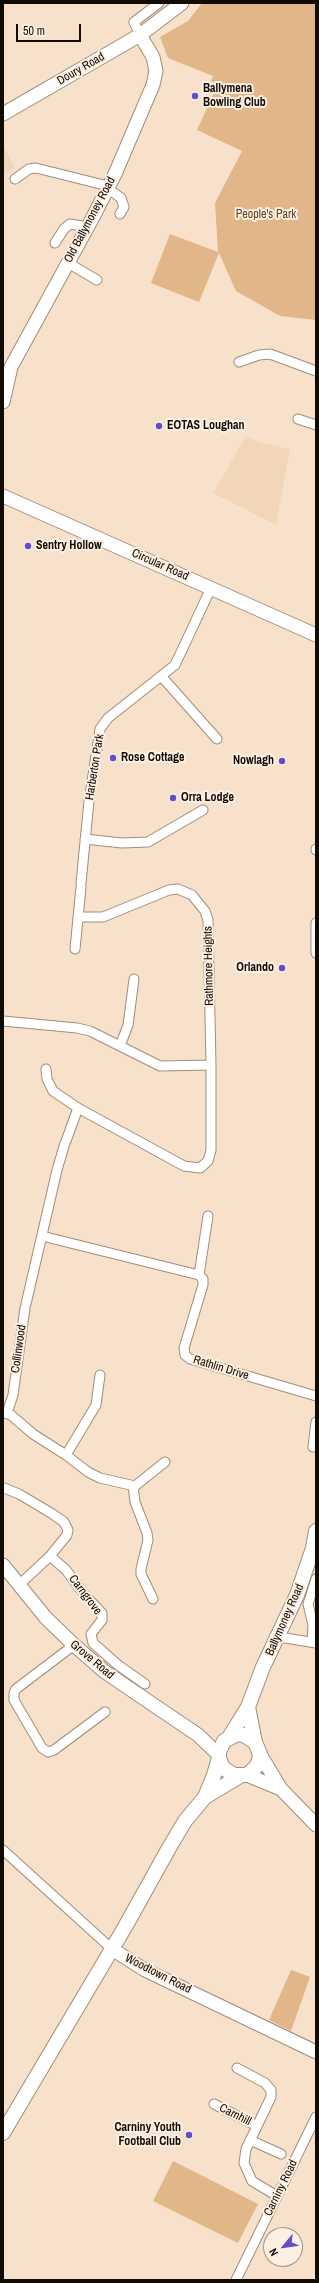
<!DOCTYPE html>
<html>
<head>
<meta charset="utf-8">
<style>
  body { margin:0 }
  #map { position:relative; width:319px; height:2283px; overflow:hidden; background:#f7e1cb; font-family:"Archivo Narrow",sans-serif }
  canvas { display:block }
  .frame { position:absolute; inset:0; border:4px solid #120b04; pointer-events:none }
  .north { position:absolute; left:263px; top:2227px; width:40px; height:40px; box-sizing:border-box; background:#fdf0e3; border:1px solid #9f948a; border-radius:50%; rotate:241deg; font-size:11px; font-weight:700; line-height:16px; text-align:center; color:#120b04 }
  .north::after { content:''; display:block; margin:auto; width:14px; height:18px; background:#634ec6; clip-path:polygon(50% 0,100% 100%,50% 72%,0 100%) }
  .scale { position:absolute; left:16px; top:24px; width:65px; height:18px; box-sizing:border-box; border:2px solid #120b04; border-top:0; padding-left:5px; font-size:12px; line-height:14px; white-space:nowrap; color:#120b04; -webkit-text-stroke:3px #fdf0e3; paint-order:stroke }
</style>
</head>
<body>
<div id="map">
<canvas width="319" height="2283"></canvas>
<div class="frame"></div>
<div class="north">N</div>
<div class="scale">50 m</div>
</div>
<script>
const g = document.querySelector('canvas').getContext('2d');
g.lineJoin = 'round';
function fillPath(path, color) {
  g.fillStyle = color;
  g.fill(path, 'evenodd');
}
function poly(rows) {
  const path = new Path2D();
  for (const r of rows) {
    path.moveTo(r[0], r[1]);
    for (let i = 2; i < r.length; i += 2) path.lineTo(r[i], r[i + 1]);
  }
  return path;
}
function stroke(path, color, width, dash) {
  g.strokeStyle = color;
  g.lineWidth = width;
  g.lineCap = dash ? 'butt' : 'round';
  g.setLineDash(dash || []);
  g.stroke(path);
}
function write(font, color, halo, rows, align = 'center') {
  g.font = font + ' "Archivo Narrow",sans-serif';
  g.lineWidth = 4;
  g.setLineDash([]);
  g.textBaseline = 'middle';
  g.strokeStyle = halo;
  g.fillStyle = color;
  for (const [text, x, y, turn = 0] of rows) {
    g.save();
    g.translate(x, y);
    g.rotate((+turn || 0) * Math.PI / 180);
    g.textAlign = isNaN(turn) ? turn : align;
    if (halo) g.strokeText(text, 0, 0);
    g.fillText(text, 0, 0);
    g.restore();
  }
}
const built = poly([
  [3,146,15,168,3,175],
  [246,436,258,442,290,449,276,525,213,493]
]);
const green = poly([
  [202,3,316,3,316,320,280,316,236,291,219,253,199,302,151,283,170,234,218,252,215,203,242,151,197,130,218,84,211,81,213,76,168,58,160,37,188,21],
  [291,1970,310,1977,291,2031,269,2020],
  [173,2161,258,2204,238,2243,153,2201]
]);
const street = poly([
  [140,35,134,22,159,3],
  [15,179,29,169,36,168,108,186],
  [107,188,121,198,124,207,120,214],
  [55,243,64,229,70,224,88,227],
  [68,263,97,280],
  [239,362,259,355,270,354,316,371],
  [298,419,316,425],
  [162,677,217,739],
  [85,839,122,843,148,842,203,810],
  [316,849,316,850],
  [81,883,89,801,100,729,108,718,175,665,211,588],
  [316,923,316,953],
  [75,949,81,887],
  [3,1021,77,1028,90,1031,160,1066,211,1065],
  [120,1046,128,1025,134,979],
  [46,1069,47,1079,53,1091,78,1108,184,1166,200,1168,208,1161,211,1150,211,1065,208,920,205,911,192,895,178,889,169,890,103,917,79,917],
  [66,1141,78,1108],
  [208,1216,199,1275,203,1279,203,1285,184,1348,185,1355,190,1359,316,1396],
  [42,1236,199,1275],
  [26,1304,57,1170,65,1143],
  [3,1413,11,1415,33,1434,66,1455,88,1472,100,1478,135,1486,165,1462],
  [7,1413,13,1395,25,1308],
  [313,1447,316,1422],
  [66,1455,96,1405,100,1375],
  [133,1486,135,1502,147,1533,148,1540,141,1569,141,1574,153,1599],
  [4,1488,19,1494,51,1513,64,1522,68,1530,67,1535,50,1556,18,1586],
  [50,1556,66,1570,84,1594,102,1613,102,1620,91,1634,93,1643,118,1665,145,1684],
  [279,1637,316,1643],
  [312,1642,313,1625,308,1604,316,1579],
  [74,1645,16,1689,14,1693,14,1700,42,1748,48,1752,54,1750,105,1712],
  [3,1850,112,1949],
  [237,2068,265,2083,271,2090,271,2097,246,2149,244,2163,252,2181,277,2196],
  [214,2104,257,2126],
  [250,2140,281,2154],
  [236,2280,316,2117]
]);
const secondary = poly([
  [3,114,140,35,182,3],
  [3,402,11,367,92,219,115,174,153,85,156,71,153,57,140,35],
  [3,496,316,635],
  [3,1565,46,1618,74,1645,105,1672,198,1735,219,1755],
  [260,1754,281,1789,316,1825],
  [247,1775,281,1789],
  [112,1949,145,1970,316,2052]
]);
const primary = poly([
  [248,1707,255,1742,260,1754,259,1760,257,1766,247,1775,234,1775,223,1768,219,1758,219,1752,224,1741,237,1734,244,1735,255,1742],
  [230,1736,248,1707,263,1667,297,1595,313,1548,316,1531],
  [205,1797,240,1776],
  [3,2133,125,1927,169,1848,185,1821,205,1797,214,1775,219,1758]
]);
const markers = [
  [195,96,4,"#634ec6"],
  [159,426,4,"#634ec6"],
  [28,546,4,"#634ec6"],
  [113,758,4,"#634ec6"],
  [282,761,4,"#634ec6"],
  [173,798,4,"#634ec6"],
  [282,968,4,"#634ec6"],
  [189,2135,4,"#634ec6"]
];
const streetNames = [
  ["Doury Road",81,69,-30],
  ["Old Ballymoney Road",90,220,-62],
  ["Circular Road",160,565,24],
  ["Harberton Park",95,767,-81],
  ["Rathmore Heights",209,966,-91],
  ["Collinwood",19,1349,-82],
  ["Rathlin Drive",221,1368,17],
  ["Carngrove",85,1595,53],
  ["Ballymoney Road",285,1620,-66],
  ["Grove Road",92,1660,40],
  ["Woodtown Road",158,1974,27],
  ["Carnhill",235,2115,27],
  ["Carniny Road",281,2188,-64]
];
const poiNames = [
  ["Ballymena",203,89],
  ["Bowling Club",203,103],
  ["EOTAS Loughan",167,426],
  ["Sentry Hollow",36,546],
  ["Rose Cottage",121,758],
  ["Nowlagh",274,761,"right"],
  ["Orra Lodge",181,798],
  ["Orlando",274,968,"right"],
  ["Carniny Youth",181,2128,"right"],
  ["Football Club",181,2142,"right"]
];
const parkNames = [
  ["People's Park",266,215]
];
fillPath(built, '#f1d6b9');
fillPath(green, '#e1b789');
stroke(street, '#a18d78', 11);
stroke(secondary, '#a18d78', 15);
stroke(primary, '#a18d78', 16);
stroke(street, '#fff', 9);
stroke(secondary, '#fff', 13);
stroke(primary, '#fff', 14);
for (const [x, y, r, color] of markers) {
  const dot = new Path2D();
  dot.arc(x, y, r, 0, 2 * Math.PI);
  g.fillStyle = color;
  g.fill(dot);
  stroke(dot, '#fdf0e3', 1.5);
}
write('12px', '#120b04', '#fdf0e3', streetNames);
write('bold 12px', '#120b04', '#fdf0e3', poiNames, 'left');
write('12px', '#604322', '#fdf0e3', parkNames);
</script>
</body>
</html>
